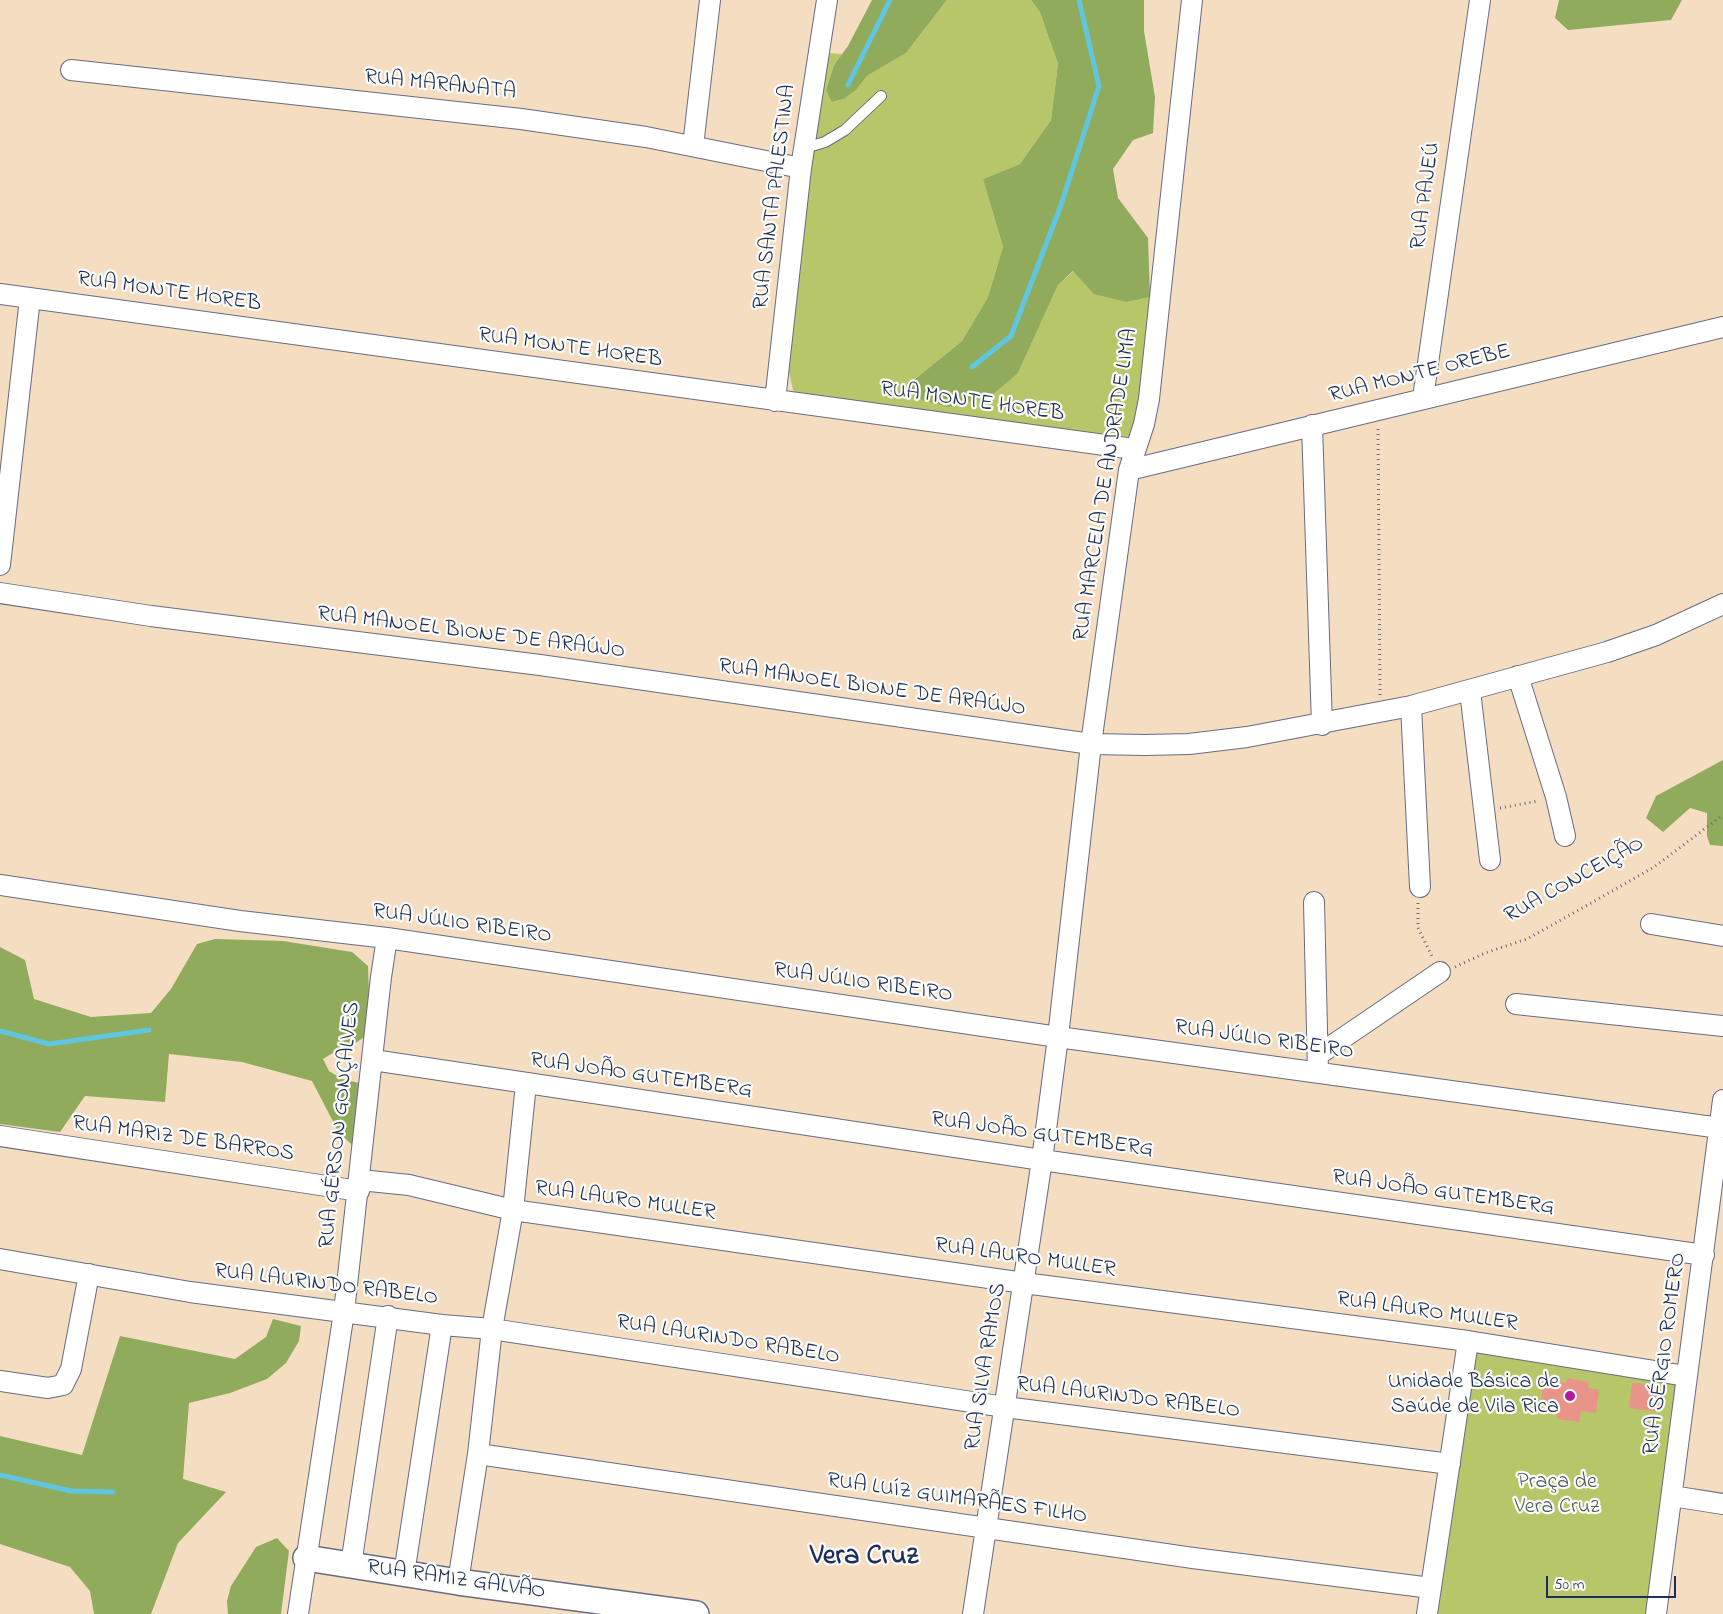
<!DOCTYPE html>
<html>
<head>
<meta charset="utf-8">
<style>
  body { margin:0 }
  #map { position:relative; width:1723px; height:1614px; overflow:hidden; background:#f5ddc1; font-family:"Indie Flower",sans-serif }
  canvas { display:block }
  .scale { position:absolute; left:1546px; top:1576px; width:130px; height:22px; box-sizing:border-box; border:2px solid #1b2f5e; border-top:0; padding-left:6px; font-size:15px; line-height:18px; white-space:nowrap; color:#1b2f5e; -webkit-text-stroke:4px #fdfcf7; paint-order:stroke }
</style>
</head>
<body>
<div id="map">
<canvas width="1723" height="1614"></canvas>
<div class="scale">50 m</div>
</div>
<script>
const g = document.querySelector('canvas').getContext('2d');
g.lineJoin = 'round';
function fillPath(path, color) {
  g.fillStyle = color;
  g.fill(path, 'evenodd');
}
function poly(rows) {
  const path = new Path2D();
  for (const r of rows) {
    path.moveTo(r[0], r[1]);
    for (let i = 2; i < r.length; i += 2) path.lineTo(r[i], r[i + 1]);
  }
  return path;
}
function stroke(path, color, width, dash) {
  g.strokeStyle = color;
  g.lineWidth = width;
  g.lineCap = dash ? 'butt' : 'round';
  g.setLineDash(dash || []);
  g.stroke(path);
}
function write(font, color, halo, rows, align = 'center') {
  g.font = font + ' "Indie Flower",sans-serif';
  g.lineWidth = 4.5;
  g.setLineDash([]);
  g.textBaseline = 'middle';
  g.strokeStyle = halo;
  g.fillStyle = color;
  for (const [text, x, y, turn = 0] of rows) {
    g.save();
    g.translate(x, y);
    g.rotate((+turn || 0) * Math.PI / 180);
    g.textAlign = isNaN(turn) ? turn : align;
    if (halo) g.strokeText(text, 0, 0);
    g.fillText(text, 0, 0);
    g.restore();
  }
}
const green = poly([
  [947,0,1031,0,1040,12,1058,64,1051,120,1020,164,983,179,1003,247,988,297,962,341,909,384,1018,373,1058,285,1074,271,1127,302,1150,297,1139,411,1131,437,799,396,793,390,787,363,826,53,842,54,834,65,826,90,833,102,844,99,856,90,867,76,906,53],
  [1468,1341,1686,1376,1655,1614,1427,1614]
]);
const forest = poly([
  [872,0,947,0,906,53,867,76,856,90,844,99,832,102,826,90,834,65,848,46],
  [1031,0,1144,0,1144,31,1155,97,1153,133,1133,140,1113,169,1118,198,1148,238,1150,297,1127,302,1094,294,1073,271,1058,285,1018,373,991,396,949,407,922,400,909,384,962,341,988,297,1003,247,983,179,1020,164,1051,120,1058,64,1040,12],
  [1559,0,1682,0,1671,20,1568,30,1555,18],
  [1723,760,1723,846,1710,845,1707,836,1707,813,1690,808,1663,832,1646,818,1656,796],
  [215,939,283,941,352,952,368,966,370,1023,366,1036,354,1044,336,1051,323,1059,329,1071,342,1079,359,1083,354,1147,338,1131,312,1081,242,1062,169,1054,165,1102,85,1096,60,1132,0,1124,0,947,25,960,34,999,91,1017,151,1013,171,989,197,944],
  [273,1319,301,1326,299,1341,286,1363,267,1379,230,1393,189,1403,183,1479,226,1492,178,1543,151,1614,94,1614,90,1591,70,1567,0,1544,0,1436,82,1455,120,1336,235,1359,266,1337],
  [277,1538,289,1551,281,1614,228,1614,227,1601,231,1586,256,1547]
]);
const stream = poly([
  [848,85,890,0],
  [972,367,1011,336,1061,205,1099,86,1079,0],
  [0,1031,49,1044,149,1030],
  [0,1475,71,1491,113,1492]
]);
const building = poly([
  [1567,1378,1589,1382,1588,1388,1599,1390,1596,1413,1581,1411,1579,1422,1557,1419,1558,1406,1541,1403,1544,1380,1566,1383],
  [1632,1383,1650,1385,1649,1391,1661,1393,1659,1412,1629,1408]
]);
const path = poly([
  [1378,429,1380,695],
  [1500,808,1538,801],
  [1418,903,1418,928,1432,956],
  [1455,967,1485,953,1527,939,1600,898,1654,867,1723,815]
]);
const service = poly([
  [805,148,825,142,845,130,881,96]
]);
const minor = poly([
  [71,70,521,119,646,137,801,168],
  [693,146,710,0],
  [0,294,1134,449],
  [1423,398,1480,0],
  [775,401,801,168,827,0],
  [1312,425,1322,725],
  [1129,470,1723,327],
  [0,565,30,298],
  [0,593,151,616,540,665,1091,744,1145,745,1189,744,1247,737,1411,706,1607,652,1656,635,1723,604],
  [1518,676,1556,797,1565,836],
  [1470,691,1490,860],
  [1411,706,1420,887],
  [0,885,240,921,387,938,1058,1037,1720,1128],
  [1314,902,1318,1073],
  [1651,924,1723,936],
  [1516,1004,1723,1026],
  [1318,1055,1440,972],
  [373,1060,1042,1160,1704,1255],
  [0,1136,359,1191],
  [360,1180,409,1185,513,1210,1024,1283,1468,1341,1686,1376],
  [0,1259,190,1292,442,1325,492,1329,1005,1407,1450,1464],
  [0,1381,48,1388,63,1385,71,1369,89,1274],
  [478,1454,1193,1558,1431,1588],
  [1672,1496,1723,1504],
  [351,1565,388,1316],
  [404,1574,442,1325],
  [458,1582,478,1454,492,1329,513,1210,526,1084],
  [298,1614,344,1312,381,977,387,938],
  [973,1614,1042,1160,1058,1037,1091,744,1129,470,1144,424,1149,399,1192,0],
  [1427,1614,1468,1341],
  [1656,1614,1723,1100]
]);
const tertiary = poly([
  [306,1558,458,1582,696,1614]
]);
const markers = [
  [1570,1396,6,"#b5179e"]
];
const streetNames = [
  ["RUA MARANATA",440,86,6],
  ["RUA PAJEÚ",1427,196,-82],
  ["RUA SANTA PALESTINA",776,197,-83],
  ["RUA MONTE HOREB",169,293,8],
  ["RUA MONTE HOREB",570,349,8],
  ["RUA MONTE OREBE",1420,375,-14],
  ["RUA MONTE HOREB",972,403,8],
  ["RUA MARCELA DE ANDRADE LIMA",1107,485,-81],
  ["RUA MANOEL BIONE DE ARAÚJO",471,634,7],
  ["RUA MANOEL BIONE DE ARAÚJO",872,689,8],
  ["RUA CONCEIÇÃO",1575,881,-29],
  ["RUA JÚLIO RIBEIRO",462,925,8],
  ["RUA JÚLIO RIBEIRO",863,984,8],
  ["RUA JÚLIO RIBEIRO",1264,1041,8],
  ["RUA JOÃO GUTEMBERG",641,1077,8],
  ["RUA GÉRSON GONÇALVES",341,1125,-84],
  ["RUA JOÃO GUTEMBERG",1042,1136,8],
  ["RUA MARIZ DE BARROS",183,1140,8],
  ["RUA JOÃO GUTEMBERG",1443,1194,8],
  ["RUA LAURO MULLER",625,1202,8],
  ["RUA LAURO MULLER",1025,1259,8],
  ["RUA LAURINDO RABELO",326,1286,7],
  ["RUA LAURO MULLER",1427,1313,8],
  ["RUA LAURINDO RABELO",728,1341,9],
  ["RUA SÉRGIO ROMERO",1666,1354,-82],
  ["RUA SILVA RAMOS",987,1367,-81],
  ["RUA LAURINDO RABELO",1128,1399,7],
  ["RUA LUÍZ GUIMARÃES FILHO",957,1500,8],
  ["RUA RAMIZ GALVÃO",456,1581,8]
];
const poiNames = [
  ["Unidade Básica de",1559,1383],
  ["Saúde de Vila Rica",1559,1408]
];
const parkNames = [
  ["Praça de",1557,1483],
  ["Vera Cruz",1557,1508]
];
const districtNames = [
  ["Vera Cruz",864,1558]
];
fillPath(green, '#b7c668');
fillPath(forest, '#91ab5c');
stroke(stream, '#60c5de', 5);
fillPath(building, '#e99489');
stroke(service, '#676c81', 12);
stroke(minor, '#676c81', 22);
stroke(tertiary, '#676c81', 28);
stroke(path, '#676c81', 3, [1, 4]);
stroke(service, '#fff', 10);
stroke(minor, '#fff', 20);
stroke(tertiary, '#fff', 25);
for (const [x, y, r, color] of markers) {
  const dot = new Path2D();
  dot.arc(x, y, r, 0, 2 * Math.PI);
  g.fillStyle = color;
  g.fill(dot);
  stroke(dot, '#fdfcf7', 2);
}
write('22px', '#1b2f5e', '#fdfcf7', streetNames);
write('22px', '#1b2f5e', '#fdfcf7', poiNames, 'right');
write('22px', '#4a5c61', '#fdfcf7', parkNames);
write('bold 28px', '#1b2f5e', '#fdfcf7', districtNames);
</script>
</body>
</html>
